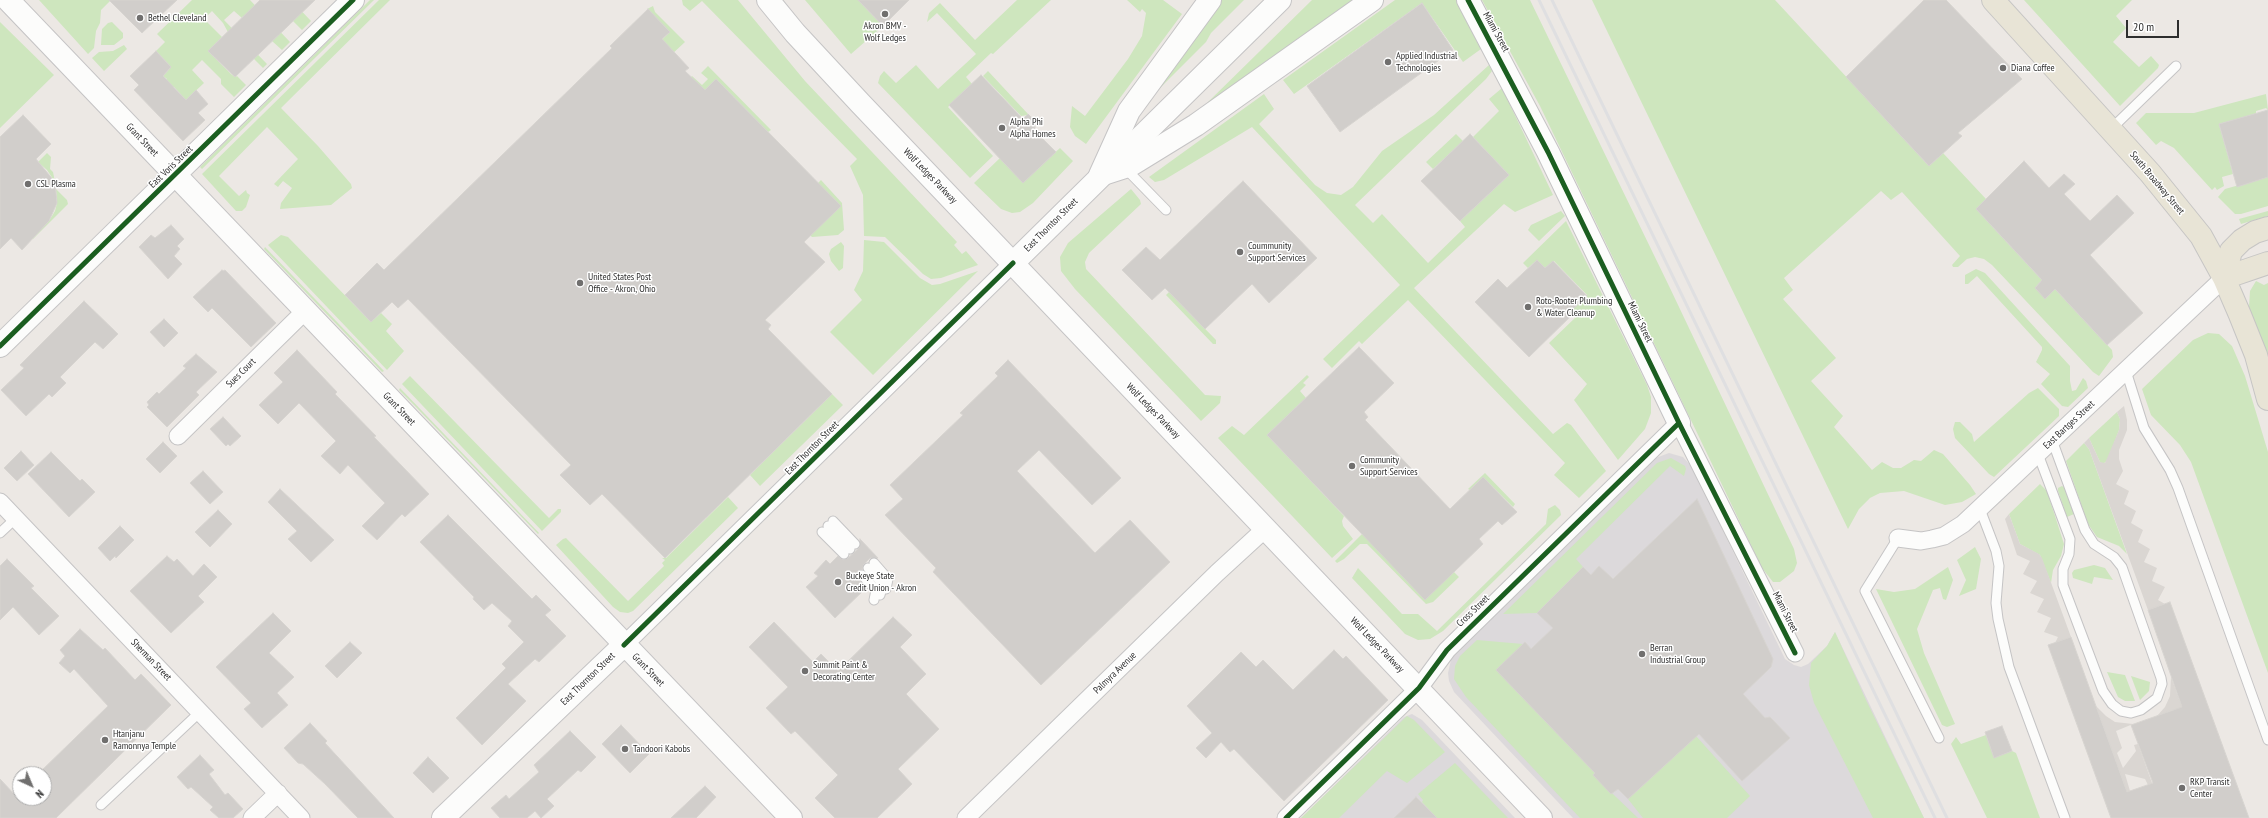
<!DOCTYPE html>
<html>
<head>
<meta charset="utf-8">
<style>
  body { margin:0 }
  #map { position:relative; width:2268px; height:818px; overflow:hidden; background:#ece8e4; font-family:"PT Sans Narrow",sans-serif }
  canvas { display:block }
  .north { position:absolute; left:12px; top:766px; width:40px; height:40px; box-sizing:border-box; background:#fff; border:1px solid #ababab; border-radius:50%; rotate:136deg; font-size:11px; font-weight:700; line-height:16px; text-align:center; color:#2e2e2e }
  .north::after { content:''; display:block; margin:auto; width:14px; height:18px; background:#706f6e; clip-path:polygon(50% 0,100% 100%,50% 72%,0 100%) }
  .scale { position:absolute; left:2126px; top:20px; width:53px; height:18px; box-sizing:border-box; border:2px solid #2e2e2e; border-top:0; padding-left:5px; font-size:12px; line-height:14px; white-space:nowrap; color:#2e2e2e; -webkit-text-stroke:3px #fff; paint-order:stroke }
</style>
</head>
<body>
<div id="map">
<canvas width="2268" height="818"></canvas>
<div class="north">N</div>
<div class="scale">20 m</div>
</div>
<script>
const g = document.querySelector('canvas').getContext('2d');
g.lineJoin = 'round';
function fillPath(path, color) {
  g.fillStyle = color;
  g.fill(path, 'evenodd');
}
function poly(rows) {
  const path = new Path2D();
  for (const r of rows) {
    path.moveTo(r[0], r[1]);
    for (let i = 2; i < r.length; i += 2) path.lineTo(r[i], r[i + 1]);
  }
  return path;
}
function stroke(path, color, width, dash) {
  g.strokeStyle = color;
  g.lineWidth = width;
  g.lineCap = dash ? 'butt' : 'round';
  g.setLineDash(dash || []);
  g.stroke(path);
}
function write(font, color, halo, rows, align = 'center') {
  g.font = font + ' "PT Sans Narrow",sans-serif';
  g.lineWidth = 3;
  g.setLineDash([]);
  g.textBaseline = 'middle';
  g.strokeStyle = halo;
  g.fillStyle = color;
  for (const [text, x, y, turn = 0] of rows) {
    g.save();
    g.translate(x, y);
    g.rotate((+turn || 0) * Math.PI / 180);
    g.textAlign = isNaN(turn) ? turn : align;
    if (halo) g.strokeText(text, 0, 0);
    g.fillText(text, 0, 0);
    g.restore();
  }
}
const industrial = poly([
  [1669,453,1683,457,1692,467,1785,659,1794,665,1801,667,1808,664,1827,646,1835,632,1924,818,1573,818,1454,692,1449,681,1448,673,1451,660,1455,654,1653,459],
  [1412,714,1422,720,1515,818,1301,818,1404,717]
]);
const green = poly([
  [39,0,111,0,101,10,100,23,96,31,94,48,88,54],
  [192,0,250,0,290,42,282,50,272,41,278,35,243,16,242,18,234,11,224,20,267,64,263,68,229,34,223,23,212,11,204,19,222,37,208,51,231,74,235,77,237,76,246,85,234,97,221,84,221,79,202,60,192,70,204,83,186,100,174,87,167,94,160,86,167,79,163,76,171,67,156,51,165,42,157,34],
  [291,0,311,21,302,30,293,21],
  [370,0,374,0,202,169,200,167],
  [379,0,390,0,281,108,318,146,351,184,352,188,331,205,280,209,281,203,292,188,283,181,278,187,274,184,298,159,267,127,219,176,239,196,246,190,247,193,250,195,246,207,242,211,236,211,202,174],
  [682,0,738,0,805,81,957,242,954,245,962,254,966,251,978,265,941,278,931,279,923,274,885,237,864,236,863,195,850,166,857,159,702,1,690,11,683,5],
  [805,0,858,0,883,26,851,54],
  [1017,0,1051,0,993,54,991,53,970,73,966,77,972,84,948,107,993,156,970,178,878,83,880,76,884,71,896,83,916,65,938,89,976,54,937,13,927,22,929,13,940,3,975,40],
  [1127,0,1163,0,1182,14,1086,144,1075,136,1070,127,1072,106,1085,116,1128,59,1142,36,1146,13,1142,9,1140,12],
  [1220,0,1244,0,1211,33,1206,42,1152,96],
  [1312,0,1358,0,1209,106,1207,103],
  [1395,0,1456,0,1481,49,1463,62,1422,3,1294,94,1283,80],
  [1482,0,1530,0,1669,286,1794,549,1797,563,1794,571,1780,582,1773,582,1762,568,1540,106],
  [1592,0,1775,0,1929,166,1943,153,1986,199,1976,209,2042,280,2035,288,2045,298,2055,289,2112,350,2113,357,2099,376,2093,372,1992,265,1984,259,1975,257,1967,259,1958,267,1953,267,1952,265,1960,256,1902,192,1891,200,1881,191,1784,278,1793,290,1783,299,1836,358,1811,381,1843,416,1834,427,1872,470,1882,462,1893,468,1901,468,1914,460,1921,461,1934,450,1943,454,1970,485,1976,494,1962,502,1945,505,1904,491,1880,493,1870,498,1859,509,1848,529],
  [2024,0,2132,0,2116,16,2126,28,2113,42,2139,67,2151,56,2159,65,2158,68,2120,106],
  [653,6,655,12,685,42,670,56,655,46,670,32,647,9],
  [0,22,54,75,0,128],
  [112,22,123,33,123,38,114,45,101,45,102,29,108,23],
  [124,45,127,49,104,71,92,58,99,52,113,51],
  [1489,65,1492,71,1486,79,1355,205,1373,223,1382,214,1428,263,1465,227,1460,221,1509,175,1473,137,1499,111,1489,99,1502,88,1553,195,1515,212,1504,204,1414,288,1553,434,1567,423,1571,425,1606,471,1579,498,1554,475,1565,463,1408,300,1362,344,1359,341,1332,368,1323,359,1400,285,1252,127,1164,180,1155,182,1149,177,1264,94,1274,109,1259,124,1315,185,1327,193,1341,195,1353,187,1382,151,1434,115],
  [708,66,771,130,768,132,716,79,697,98,689,79,692,76,702,85,708,79,701,73],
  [988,71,1028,114,1028,115,1021,116,983,76],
  [2266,94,2268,110,2266,108,2256,111,2256,114,2219,124,2233,174,2222,177,2224,186,2217,190,2215,187,2212,190,2174,148,2161,141,2156,145,2136,123,2146,113,2194,113],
  [1456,134,1463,141,1433,169,1426,162],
  [1060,148,1073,161,1033,203,1020,212,1012,213,1001,209,974,183,1000,158,1023,182],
  [47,153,51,157,50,169,53,172,55,182,47,170,38,162],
  [2268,177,2268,206,2241,214,2235,214,2218,197,2225,189],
  [821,180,842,203,844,230,838,235,812,237,805,230,818,183],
  [56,189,67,200,68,204,33,239,32,237,49,221,55,211,57,203],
  [1131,189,1140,200,1141,204,1089,253,1085,262,1086,269,1205,395,1221,396,1220,403,1201,421,1075,289,1061,271,1060,257,1068,243],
  [1561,211,1565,216,1539,241,1528,230,1531,225],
  [2268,211,2268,216,2241,224,2239,219],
  [1566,221,1647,385,1651,397,1651,413,1645,429,1618,460,1574,400,1587,384,1549,343,1576,317,1571,311,1587,295,1554,261,1545,268,1537,260,1528,268,1523,263],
  [281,235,288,237,371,322,381,313,392,324,386,331,404,351,387,370,268,245],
  [864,240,884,242,920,278,932,285,940,284,978,271,873,375,830,332,862,300,854,290,863,271],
  [841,242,844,246,843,268,839,271,831,261,829,254,831,249],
  [265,247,292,275,384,371,382,372,342,330,264,249],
  [1976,269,1985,273,2070,366,2070,381,2072,391,2076,390,2083,378,2086,381,2088,388,2068,407,2062,406,2041,384,2050,374,2036,362,2042,350,2042,347,1977,276,1968,284,1965,284,1965,275],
  [2256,281,2264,285,2268,283,2268,358,2249,307,2250,291],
  [1169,292,1216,340,1216,344,1213,344,1166,295],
  [2208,333,2219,334,2232,346,2245,376,2268,452,2268,673,2191,462,2180,445,2151,415,2142,389,2193,340],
  [1307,375,1309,377,1303,383,1306,385,1300,391,1306,398,1267,435,1344,516,1342,521,1343,526,1353,539,1332,558,1218,438,1232,426,1244,435],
  [410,376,549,518,558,509,561,509,561,512,542,531,402,384],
  [400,388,539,533,538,534,414,405,399,390],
  [2038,388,2059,409,2059,416,1994,477,1989,474,1955,438,1953,429,1955,422,1960,422,1972,434,1974,442,2029,393],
  [832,394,843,405,760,486,750,475],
  [2117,412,2120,419,2119,430,2108,460,2103,464,2100,462,2089,438],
  [2084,443,2089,449,2127,554,2119,546,2097,537,2088,524,2066,461],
  [1671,458,1685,466,1686,469,1684,476,1670,466,1576,559,1583,567,1537,613,1503,614,1657,463],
  [1485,473,1515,504,1513,507,1483,477,1470,490,1468,489],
  [2040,484,2047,491,2064,544,2061,556,2053,570,2051,583,2040,555,2020,544,2009,514],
  [2062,486,2065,488,2074,514,2067,517,2058,491,2058,488],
  [728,497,738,508,633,611,628,613,620,612,613,607,556,545,563,539,566,538,628,601,664,566,662,563,665,560,662,558,666,558],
  [1555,505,1560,510,1561,515,1443,631,1430,639,1418,640,1405,634,1352,578,1358,568,1402,614,1418,614,1437,631,1546,524,1548,509],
  [1362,534,1454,572,1459,577,1433,602,1426,604,1367,544,1360,544,1344,559,1337,563,1335,561],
  [1975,547,1981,559,1976,589,1959,596,1966,580,1957,560],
  [2094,565,2105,568,2113,580,2094,577,2092,584,2073,578,2072,573,2074,570],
  [1948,567,1953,580,1946,600,1943,599,1940,588,1933,590,1917,629,1924,653,1955,724,1947,727,1942,725,1876,589,1894,592,1915,589],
  [1835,632,1866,700,1924,818,1873,818,1814,703,1809,685,1811,663,1827,646],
  [1477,640,1523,644,1496,670,1595,773,1593,775,1638,818,1580,818,1466,697,1454,679,1455,666,1460,656],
  [2107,672,2125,675,2135,701,2125,701,2118,697],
  [2131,676,2150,682,2149,691,2140,700],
  [1407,716,1414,720,1445,752,1407,783,1387,771,1339,818,1301,818],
  [1986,735,1994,757,2012,751,2016,753,2040,818,1987,818,1951,744,1956,737,1961,744],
  [1696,736,1750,796,1727,818,1643,818,1628,799],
  [1455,763,1508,818,1437,818,1422,802,1423,800,1418,794]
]);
const plaza = poly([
  [2124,406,2127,420,2127,430,2119,450,2119,459,2123,471,2116,484,2129,491,2124,504,2136,511,2131,523,2143,530,2138,542,2150,549,2144,562,2157,568,2152,581,2165,587,2158,600,2165,604,2148,610,2089,449,2084,443,2089,438,2100,462,2105,463,2119,430,2120,419,2117,412],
  [2009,514,2020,544,2039,554,2042,558,2071,637,2055,643,2058,637,2044,632,2051,618,2037,612,2044,599,2030,593,2037,581,2023,574,2030,561,2017,555,2005,519],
  [2171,677,2203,765,2173,710,2157,716,2165,707,2170,696],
  [2096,706,2106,716,2115,722,2133,724,2116,731,2122,748,2117,753,2123,768,2136,751,2134,745,2138,744,2152,783,2148,785,2145,779,2125,774,2130,791,2127,792]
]);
const building = poly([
  [109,0,177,0,142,33,109,0],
  [260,0,315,0,235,77,208,51,260,0],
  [858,0,909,0,883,26,858,0],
  [1924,0,1946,0,2022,79,1958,133,1962,136,1929,166,1846,77,1924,0],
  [1422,3,1453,50,1340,132,1307,86,1422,3],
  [648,9,670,32,662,39,689,68,685,71,705,90,716,79,841,206,804,242,825,262,765,320,771,325,768,329,832,394,665,558,602,494,590,505,560,475,571,465,408,299,398,308,392,302,371,322,345,295,377,263,384,270,612,48,610,46,648,9],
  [156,51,171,67,163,76,186,100,196,90,208,104,198,113,205,120,183,141,134,90,139,85,130,76,156,51],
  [981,75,1023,119,1028,114,1035,121,1035,131,1056,152,1023,183,949,105,981,75],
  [2268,110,2268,177,2237,187,2219,124,2268,110],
  [23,115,51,144,36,159,55,182,57,203,49,221,22,250,11,238,0,249,0,137,23,115],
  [1470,134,1509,175,1460,221,1421,181,1470,134],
  [2024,161,2049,188,2064,174,2075,184,2064,194,2090,221,2117,195,2134,213,2090,255,2143,313,2107,345,2055,289,2045,299,2035,288,2042,280,1976,209,2024,161],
  [1243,181,1317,258,1269,303,1252,284,1205,329,1165,288,1152,300,1122,270,1146,247,1160,260,1243,181],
  [171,225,184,239,177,246,180,249,174,256,182,264,168,279,139,247,151,235,155,238,171,225],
  [1537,260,1545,268,1553,261,1587,296,1571,311,1573,314,1529,357,1475,302,1498,279,1507,288,1537,260],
  [222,270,223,271,225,270,276,323,251,347,212,308,208,312,193,297,222,270],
  [84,301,118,334,103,349,95,342,60,377,66,383,52,397,49,394,26,416,1,390,24,368,20,365,84,301],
  [164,319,178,333,164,347,150,332,164,319],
  [1359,347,1394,383,1364,412,1368,417,1365,420,1450,509,1483,477,1517,512,1502,525,1498,521,1479,539,1483,544,1425,600,1267,435,1359,347],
  [297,350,337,392,335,394,376,436,374,437,429,494,405,517,402,514,377,540,362,526,385,503,348,465,340,474,321,456,336,441,299,403,278,424,259,405,283,382,274,373,297,350],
  [196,354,217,372,196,392,199,395,167,427,147,407,149,405,147,402,157,392,159,394,186,368,183,366,196,354],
  [1008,360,1121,478,1092,505,1039,450,1017,471,1095,553,1130,520,1170,562,1041,685,933,572,936,568,885,515,903,499,890,485,963,415,960,413,998,376,995,373,1008,360],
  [223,417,241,436,230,446,228,444,226,446,210,429,223,417],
  [163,442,177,456,160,473,146,459,163,442],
  [21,451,34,465,17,481,4,468,21,451],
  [51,452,80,481,82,479,95,492,69,517,28,474,51,452],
  [203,471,223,492,210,504,190,483,203,471],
  [280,489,334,540,311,562,288,539,297,531,268,502,280,489],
  [1697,499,1773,659,1771,667,1743,694,1765,718,1770,717,1790,738,1742,781,1699,734,1628,799,1618,789,1611,794,1593,775,1595,773,1496,670,1525,642,1531,649,1553,628,1537,613,1583,567,1591,575,1599,566,1613,579,1697,499],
  [218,510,232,524,210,547,195,532,218,510],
  [448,515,532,599,536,595,551,610,545,615,566,636,539,662,535,659,508,684,526,701,482,745,456,718,506,668,502,664,524,642,508,626,512,621,492,603,484,610,473,599,474,597,420,542,448,515],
  [120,526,134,540,116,558,115,556,110,561,98,548,120,526],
  [860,539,878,558,870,558,864,564,862,569,858,571,856,577,866,588,835,618,806,587,818,576,814,573,826,560,830,564,838,556,843,560,848,558,859,548,860,539],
  [167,556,174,562,177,559,193,576,204,564,217,577,198,596,204,602,171,633,130,591,167,556],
  [7,559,34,586,31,588,59,616,39,635,13,607,0,620,0,566,7,559],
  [2170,602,2249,818,2111,818,2048,645,2071,637,2127,792,2153,783,2131,725,2182,707,2148,610,2170,602],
  [273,613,291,631,269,653,294,677,277,693,288,705,262,728,244,709,251,703,216,667,273,613],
  [893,617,912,635,900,647,926,674,906,694,939,729,898,769,912,784,877,818,835,818,815,798,838,775,795,731,791,734,766,708,788,687,749,647,774,622,813,662,821,654,838,671,893,617],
  [80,629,103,650,105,648,135,680,141,674,171,705,56,818,0,818,0,779,16,796,20,792,20,798,44,798,44,774,38,774,108,706,74,669,70,673,59,663,65,656,60,650,80,629],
  [350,642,362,653,337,678,325,666,350,642],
  [1334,650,1343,659,1346,656,1388,700,1284,801,1234,749,1230,752,1221,742,1206,758,1196,748,1212,733,1187,706,1241,652,1256,667,1263,660,1293,690,1334,650],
  [310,723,327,741,325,743,394,818,358,818,325,784,303,764,298,763,284,748,310,723],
  [621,725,649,754,630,773,602,744,621,725],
  [2002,726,2012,751,1994,758,1985,732,2002,726],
  [570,731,596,757,581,772,578,770,547,799,554,806,541,818,535,811,527,818,500,818,491,808,506,795,509,799,539,772,534,765,570,731],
  [200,755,214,770,209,774,225,795,228,793,243,809,233,818,219,818,210,810,213,807,191,787,188,789,177,777,200,755],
  [428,757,449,778,433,793,413,773,428,757],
  [705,786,716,797,696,818,671,818,705,786],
  [1416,797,1437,818,1394,818,1411,802,1416,797]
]);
const service = poly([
  [2111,129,2176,66],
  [1125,168,1166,210],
  [2126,371,2144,428,2170,470,2178,488,2268,740],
  [2038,454,2070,539,2069,554,2063,569,2063,585,2103,691,2112,704,2121,711,2131,713,2141,710,2157,698,2162,684,2161,678,2122,567,2114,557,2094,544,2085,530,2052,440],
  [1980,509,1996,551,1999,566,1996,603,1998,619,2009,667,2065,818],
  [833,521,855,544],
  [828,526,850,549],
  [822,532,844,554],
  [0,533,16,518],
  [1898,538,1865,591,1939,738],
  [874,563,888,579,886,589],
  [868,568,880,581,882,588,880,595],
  [862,575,876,590,874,600],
  [101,805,200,712]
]);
const minor = poly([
  [178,436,305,311],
  [0,502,301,818],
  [1898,538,1921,541,1932,539,1944,536,1963,524,2224,278],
  [624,645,1013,263],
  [252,818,278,793],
  [966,818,1217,573,1265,529],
  [1286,818,1419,688,1447,650,1679,423,1795,653]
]);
const tertiary = poly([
  [1468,0,1548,152,1679,423],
  [1100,175,1131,165,1196,125,1372,0],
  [1100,175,1129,111,1210,0],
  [0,346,353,0]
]);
const secondary = poly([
  [8,0,791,818],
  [768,0,795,33,860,103,1541,818],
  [1013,263,1280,0],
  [443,818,624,645]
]);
const primary = poly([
  [1993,0,2150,173,2201,236,2224,278,2240,315,2256,355,2268,399],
  [2224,278,2231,251,2242,240,2255,232,2268,228],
  [2224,278,2268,263]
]);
const rail = poly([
  [1539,0,1935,818],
  [1552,0,1947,818]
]);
const cycleway = poly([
  [1468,0,1548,152,1679,423,1795,653],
  [0,346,353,0],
  [624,645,1013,263],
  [1286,818,1419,688,1447,650,1679,423]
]);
const markers = [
  [885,14,4,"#706f6e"],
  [140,18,4,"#706f6e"],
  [1388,62,4,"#706f6e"],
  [2003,68,4,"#706f6e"],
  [1002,128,4,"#706f6e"],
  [28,184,4,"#706f6e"],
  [1240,252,4,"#706f6e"],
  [580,283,4,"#706f6e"],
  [1528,307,4,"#706f6e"],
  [1352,466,4,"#706f6e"],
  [838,582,4,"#706f6e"],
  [1642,654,4,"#706f6e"],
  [805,671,4,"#706f6e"],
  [105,740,4,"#706f6e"],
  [625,749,4,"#706f6e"],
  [2182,788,4,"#706f6e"]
];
const poiNames = [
  ["Bethel Cleveland",148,18],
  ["Akron BMV -",885,26,"center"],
  ["Wolf Ledges",885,38,"center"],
  ["Applied Industrial",1396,56],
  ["Technologies",1396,68],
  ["Diana Coffee",2011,68],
  ["Alpha Phi",1010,122],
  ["Alpha Homes",1010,134],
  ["CSL Plasma",36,184],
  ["Coummunity",1248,246],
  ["Support Services",1248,258],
  ["United States Post",588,277],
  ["Office - Akron, Ohio",588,289],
  ["Roto-Rooter Plumbing",1536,301],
  ["& Water Cleanup",1536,313],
  ["Community",1360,460],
  ["Support Services",1360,472],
  ["Buckeye State",846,576],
  ["Credit Union - Akron",846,588],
  ["Berran",1650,648],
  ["Industrial Group",1650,660],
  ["Summit Paint &",813,665],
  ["Decorating Center",813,677],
  ["Htanjanu",113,734],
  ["Ramonnya Temple",113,746],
  ["Tandoori Kabobs",633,749],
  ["RKP Transit",2190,782],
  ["Center",2190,794]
];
const streetNames = [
  ["Miami Street",1496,32,61],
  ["Grant Street",142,140,46],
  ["East Voris Street",171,167,-44],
  ["Wolf Ledges Parkway",930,176,46],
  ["South Broadway Street",2157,183,50],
  ["East Thornton Street",1051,225,-45],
  ["Miami Street",1640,322,64],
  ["Sues Court",241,373,-45],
  ["Grant Street",399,409,46],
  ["Wolf Ledges Parkway",1153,411,46],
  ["East Bartges Street",2069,425,-43],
  ["East Thornton Street",812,448,-45],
  ["Cross Street",1473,611,-44],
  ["Miami Street",1785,612,63],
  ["Wolf Ledges Parkway",1377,645,46],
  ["Sherman Street",151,660,46],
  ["Grant Street",648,670,46],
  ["Palmyra Avenue",1115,673,-44],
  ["East Thornton Street",588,679,-44]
];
fillPath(industrial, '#dcd9db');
fillPath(green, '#cee6be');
fillPath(plaza, '#dad6d2');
fillPath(building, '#d1cecb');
stroke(building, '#d7d4d0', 1);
stroke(service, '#c5c4c5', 11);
stroke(minor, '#c5c4c5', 19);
stroke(tertiary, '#c5c4c5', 24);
stroke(secondary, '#c5c4c5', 24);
stroke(primary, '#c6c5c4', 24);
stroke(service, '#fcfcfb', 9);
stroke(minor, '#fcfcfb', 17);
stroke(tertiary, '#fcfcfb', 22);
stroke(secondary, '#fcfcfb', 22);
stroke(primary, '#e8e4d6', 22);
stroke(rail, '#dfdfe1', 3);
stroke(cycleway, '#1b5e20', 5);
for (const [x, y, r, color] of markers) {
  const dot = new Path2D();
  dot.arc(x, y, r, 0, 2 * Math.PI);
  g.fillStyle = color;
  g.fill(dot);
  stroke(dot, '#fff', 1.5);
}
write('10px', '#2e2e2e', '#fff', poiNames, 'left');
write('10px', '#2e2e2e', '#fff', streetNames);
</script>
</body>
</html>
